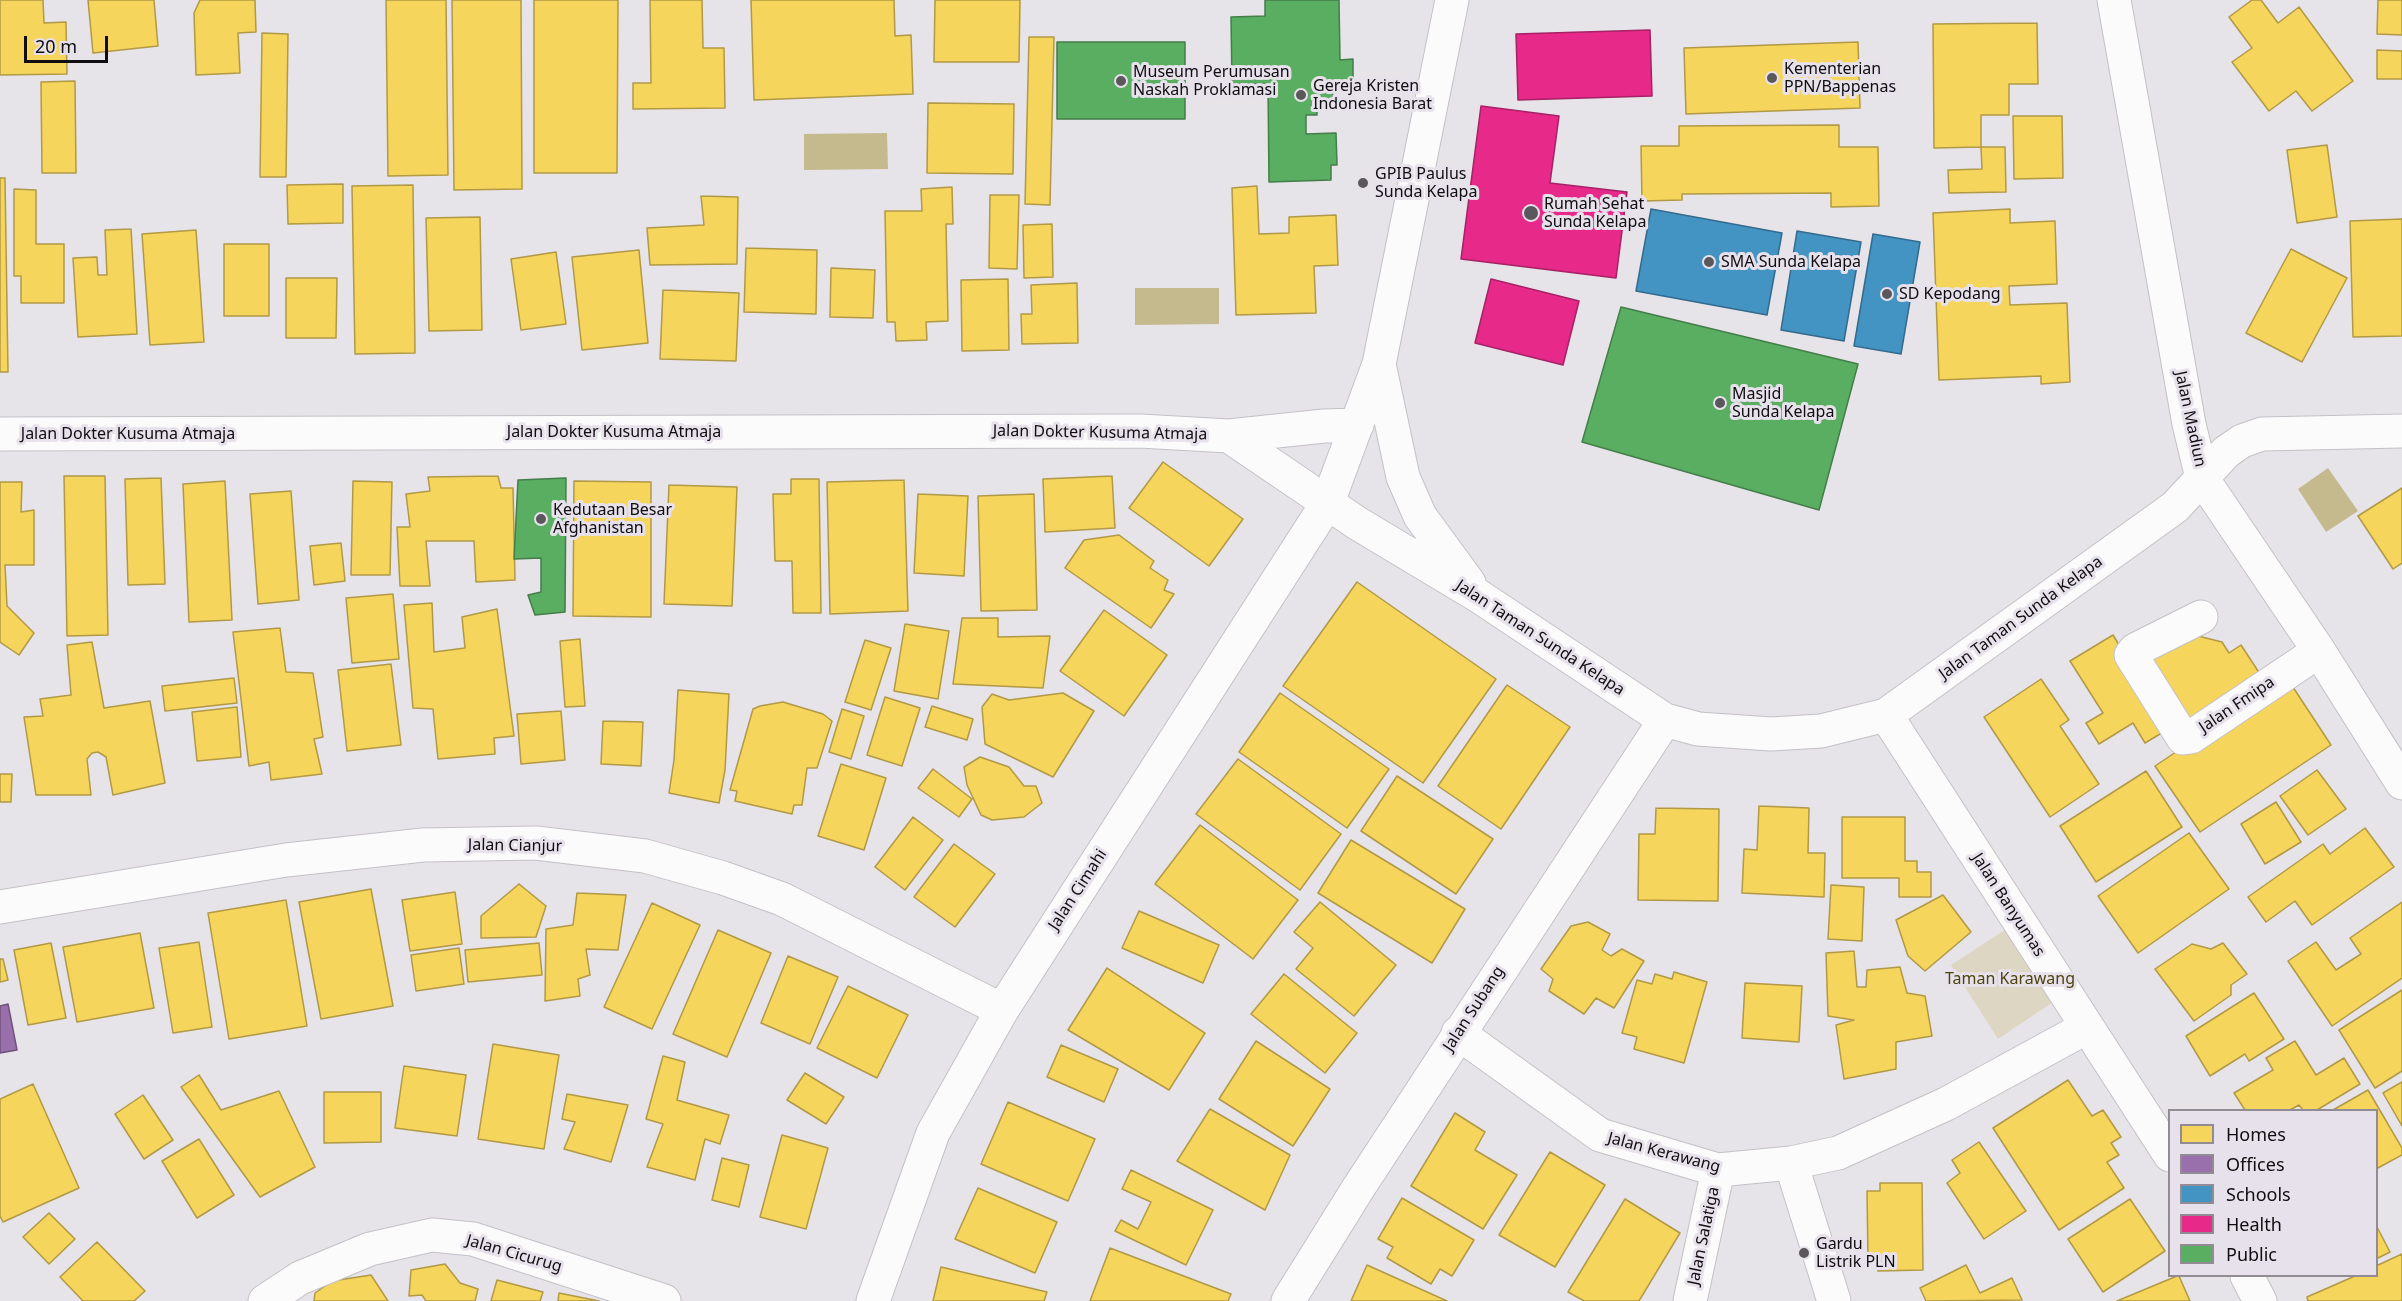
<!DOCTYPE html>
<html>
<head>
<meta charset="utf-8">
<style>
  body { margin:0 }
  #map { position:relative; width:2402px; height:1301px; overflow:hidden; background:#e6e3e9; font-family:"Noto Sans",sans-serif }
  canvas { display:block }
  .legend { position:absolute; left:2168px; top:1109px; width:210px; height:168px; box-sizing:border-box; background:#e7e1eb; border:2px solid #918c93; margin:0; padding:8px 10px; list-style:none; font-size:18px; color:#0f0d10 }
  .legend li { display:flex; align-items:center; gap:12px; height:30px }
  .legend b { width:30px; border:2px solid #918c93 }
  .scale { position:absolute; left:24px; top:36px; width:84px; height:27px; box-sizing:border-box; border:3px solid #0f0d10; border-top:0; padding-left:8px; font-size:18px; line-height:21px; white-space:nowrap; color:#0f0d10; -webkit-text-stroke:4px #e7e1eb; paint-order:stroke }
</style>
</head>
<body>
<div id="map">
<canvas width="2402" height="1301"></canvas>
<ul class="legend">
<li><b style="height:16px;background:#f6d55c"></b>Homes</li>
<li><b style="height:16px;background:#9970ab"></b>Offices</li>
<li><b style="height:16px;background:#4393c3"></b>Schools</li>
<li><b style="height:16px;background:#e7298a"></b>Health</li>
<li><b style="height:16px;background:#5aae61"></b>Public</li>
</ul>
<div class="scale">20 m</div>
</div>
<script>
const g = document.querySelector('canvas').getContext('2d');
g.lineJoin = 'round';
function fillPath(path, color) {
  g.fillStyle = color;
  g.fill(path, 'evenodd');
}
function poly(rows) {
  const path = new Path2D();
  for (const r of rows) {
    path.moveTo(r[0], r[1]);
    for (let i = 2; i < r.length; i += 2) path.lineTo(r[i], r[i + 1]);
  }
  return path;
}
function stroke(path, color, width, dash) {
  g.strokeStyle = color;
  g.lineWidth = width;
  g.lineCap = dash ? 'butt' : 'round';
  g.setLineDash(dash || []);
  g.stroke(path);
}
function write(font, color, halo, rows, align = 'center') {
  g.font = font + ' "Noto Sans",sans-serif';
  g.lineWidth = 6;
  g.setLineDash([]);
  g.textBaseline = 'middle';
  g.strokeStyle = halo;
  g.fillStyle = color;
  for (const [text, x, y, turn = 0] of rows) {
    g.save();
    g.translate(x, y);
    g.rotate((+turn || 0) * Math.PI / 180);
    g.textAlign = isNaN(turn) ? turn : align;
    if (halo) g.strokeText(text, 0, 0);
    g.fillText(text, 0, 0);
    g.restore();
  }
}
const green = poly([
  [2020,920,2068,992,1998,1039,1951,965]
]);
const water = poly([
  [887,133,888,169,804,170,804,134],
  [1135,288,1219,288,1219,324,1135,325],
  [2328,468,2358,511,2326,532,2298,489]
]);
const homes = poly([
  [0,0,43,0,44,23,66,22,67,74,0,75,0,0],
  [88,0,154,0,158,46,93,53,88,0],
  [200,0,255,0,256,32,238,33,240,73,196,75,194,13,200,0],
  [386,0,446,0,448,175,388,176,386,0],
  [452,0,521,0,522,189,454,190,452,0],
  [534,0,618,0,617,173,534,173,534,0],
  [650,0,702,0,703,48,724,48,725,108,633,109,633,83,651,83,650,0],
  [751,0,894,0,895,36,911,35,913,94,754,100,751,0],
  [935,0,1020,0,1019,62,934,62,935,0],
  [2252,0,2261,0,2278,23,2299,7,2353,81,2312,111,2296,91,2269,111,2232,62,2252,48,2229,17,2252,0],
  [2378,0,2402,0,2402,35,2377,34,2378,0],
  [2037,23,2038,84,2009,84,2009,115,1981,115,1981,147,1934,148,1933,24,2037,23],
  [262,33,288,34,286,177,260,177,262,33],
  [1029,37,1054,37,1050,205,1025,204,1029,37],
  [1858,42,1860,108,1686,114,1684,48,1858,42],
  [2377,50,2402,51,2402,79,2377,79,2377,50],
  [75,81,76,173,42,173,41,82,75,81],
  [928,103,1014,104,1013,174,927,173,928,103],
  [2013,116,2062,116,2063,178,2014,179,2013,116],
  [1839,125,1839,147,1878,147,1879,206,1831,207,1831,193,1682,194,1682,200,1642,201,1641,146,1679,146,1679,126,1839,125],
  [2327,145,2337,217,2297,223,2287,150,2327,145],
  [1981,147,2005,147,2006,192,1949,193,1948,170,1982,169,1981,147],
  [0,178,5,178,8,372,0,372,0,178],
  [343,184,343,223,288,224,287,185,343,184],
  [413,185,415,353,355,354,352,186,413,185],
  [1257,186,1259,234,1289,233,1289,217,1336,215,1338,265,1314,266,1316,313,1236,315,1232,188,1257,186],
  [952,187,953,224,946,224,948,321,926,322,927,340,896,341,895,322,887,322,885,211,922,211,921,189,952,187],
  [14,189,36,190,36,244,64,244,64,303,21,303,21,276,14,276,14,189],
  [990,195,1019,195,1017,269,989,268,990,195],
  [701,196,738,197,737,264,650,265,647,228,704,225,701,196],
  [2010,209,2010,223,2055,221,2057,284,2009,286,2010,305,2067,303,2070,382,2041,384,2041,376,1939,380,1933,213,2010,209],
  [480,217,482,330,429,331,426,218,480,217],
  [2402,219,2402,336,2353,337,2350,221,2402,219],
  [1052,224,1053,277,1024,278,1023,225,1052,224],
  [131,229,137,334,78,337,73,258,97,257,98,275,107,275,105,230,131,229],
  [196,230,204,342,150,345,142,234,196,230],
  [224,244,269,244,269,316,224,316,224,244],
  [746,248,817,250,816,314,744,312,746,248],
  [2291,249,2347,278,2302,362,2246,333,2291,249],
  [639,250,648,343,582,350,572,257,639,250],
  [556,252,566,324,521,330,511,259,556,252],
  [831,268,875,270,873,318,830,317,831,268],
  [286,278,337,278,336,338,286,338,286,278],
  [1008,279,1009,350,962,351,961,280,1008,279],
  [1077,283,1078,343,1022,344,1021,314,1032,314,1031,285,1077,283],
  [663,290,739,293,736,361,660,359,663,290],
  [1163,462,1243,519,1209,566,1129,508,1163,462],
  [64,476,105,476,108,635,67,636,64,476],
  [498,476,501,488,513,488,515,580,476,582,474,541,426,541,430,586,400,586,397,527,410,527,406,494,430,491,428,477,498,476],
  [1112,476,1115,528,1045,532,1043,479,1112,476],
  [161,478,165,584,128,585,125,479,161,478],
  [791,479,819,479,821,613,793,613,792,561,775,561,773,494,791,494,791,479],
  [904,480,908,611,830,614,827,482,904,480],
  [225,481,232,620,189,622,183,484,225,481],
  [353,481,392,482,390,575,351,575,353,481],
  [574,481,651,482,651,617,573,616,574,481],
  [0,482,22,482,21,512,34,510,34,565,5,565,7,606,34,633,19,655,0,642,0,482],
  [669,485,737,487,732,606,664,604,669,485],
  [2402,488,2402,563,2393,569,2358,516,2402,488],
  [291,491,299,600,258,604,250,494,291,491],
  [918,494,968,496,964,576,914,573,918,494],
  [1034,494,1037,610,981,611,978,496,1034,494],
  [1119,535,1154,561,1150,568,1168,580,1164,590,1174,594,1151,628,1065,568,1084,540,1119,535],
  [341,543,345,581,314,585,310,546,341,543],
  [1357,582,1496,679,1423,783,1283,686,1357,582],
  [393,594,399,659,352,663,346,598,393,594],
  [432,603,434,652,465,648,462,617,497,609,514,736,494,738,495,754,438,759,433,709,413,708,404,605,432,603],
  [1104,610,1167,655,1124,716,1060,671,1104,610],
  [962,618,998,618,998,637,1050,636,1043,688,953,684,962,618],
  [905,624,949,631,938,699,894,691,905,624],
  [280,628,286,672,313,673,323,737,314,739,322,774,271,780,269,762,249,766,233,632,280,628],
  [2113,635,2170,728,2145,743,2133,723,2099,744,2086,723,2103,713,2070,661,2113,635],
  [2194,635,2222,642,2229,653,2241,645,2260,674,2183,724,2146,652,2194,635],
  [580,639,585,706,565,707,560,641,580,639],
  [865,640,891,648,871,710,845,702,865,640],
  [92,642,104,708,150,701,165,783,113,795,106,757,98,752,92,753,87,759,91,795,36,795,24,717,43,716,40,699,71,695,67,645,92,642],
  [391,664,401,745,347,751,338,670,391,664],
  [234,678,237,703,165,711,162,686,234,678],
  [2287,678,2331,745,2200,832,2155,766,2287,678],
  [2041,679,2069,720,2060,726,2099,784,2050,817,1984,717,2041,679],
  [1507,685,1570,727,1501,829,1438,786,1507,685],
  [678,690,729,694,725,770,719,803,669,793,674,760,678,690],
  [1063,693,1094,711,1053,777,985,744,982,707,992,694,1009,700,1063,693],
  [1280,693,1389,769,1347,828,1239,752,1280,693],
  [885,697,920,708,902,766,867,755,885,697],
  [783,702,823,714,832,721,817,768,807,768,802,805,794,805,792,814,735,801,737,791,730,790,753,709,760,706,783,702],
  [932,706,973,719,967,740,925,727,932,706],
  [237,707,241,757,197,761,192,712,237,707],
  [842,709,864,716,851,759,829,752,842,709],
  [561,711,565,760,521,764,517,714,561,711],
  [603,721,643,722,641,766,601,764,603,721],
  [980,757,1009,767,1024,786,1036,786,1042,803,1024,817,992,820,981,815,967,785,964,767,980,757],
  [1238,759,1341,834,1300,890,1196,814,1238,759],
  [841,764,886,778,864,850,818,836,841,764],
  [933,769,972,799,959,817,918,788,933,769],
  [2317,770,2346,809,2308,835,2280,796,2317,770],
  [2146,771,2182,827,2096,882,2060,826,2146,771],
  [0,774,12,774,11,802,0,802,0,774],
  [1397,776,1493,839,1456,894,1361,831,1397,776],
  [2276,802,2301,842,2265,864,2241,824,2276,802],
  [1759,806,1809,808,1808,853,1825,853,1824,897,1742,893,1744,849,1757,850,1759,806],
  [1656,808,1719,809,1718,901,1638,900,1639,834,1655,834,1656,808],
  [913,817,943,840,905,890,875,867,913,817],
  [1842,817,1905,817,1905,861,1917,861,1917,872,1931,872,1931,897,1899,897,1899,878,1842,878,1842,817],
  [1200,825,1298,900,1253,959,1155,884,1200,825],
  [2365,828,2394,867,2312,925,2295,901,2266,922,2248,897,2323,844,2330,854,2365,828],
  [2189,833,2229,889,2138,953,2098,896,2189,833],
  [1351,840,1465,909,1432,963,1318,893,1351,840],
  [954,844,995,874,955,927,914,897,954,844],
  [519,884,546,906,536,937,481,938,481,916,519,884],
  [1831,885,1864,887,1862,941,1828,939,1831,885],
  [371,889,393,1006,321,1019,299,902,371,889],
  [455,892,462,944,410,951,402,900,455,892],
  [577,893,626,895,618,950,586,949,590,975,578,979,580,996,545,1001,546,929,573,925,577,893],
  [1943,895,1971,932,1925,971,1908,956,1896,920,1943,895],
  [286,900,307,1026,229,1039,208,913,286,900],
  [1320,902,1396,965,1354,1016,1296,969,1313,948,1294,932,1320,902],
  [2402,902,2402,978,2332,1026,2288,961,2316,942,2336,970,2361,954,2350,938,2402,902],
  [652,903,700,925,652,1029,604,1007,652,903],
  [1139,911,1219,945,1203,983,1122,948,1139,911],
  [1588,922,1610,934,1602,950,1611,956,1622,949,1644,961,1614,1008,1596,998,1584,1014,1549,991,1553,979,1541,969,1571,926,1588,922],
  [718,930,771,953,727,1057,673,1034,718,930],
  [140,933,154,1008,77,1022,63,947,140,933],
  [199,942,212,1027,173,1033,159,948,199,942],
  [51,943,66,1018,28,1025,14,950,51,943],
  [539,943,542,975,468,982,465,950,539,943],
  [2223,943,2247,974,2231,985,2231,995,2194,1021,2155,969,2192,944,2211,949,2223,943],
  [459,948,464,984,416,991,411,955,459,948],
  [1854,951,1857,987,1866,987,1867,970,1900,967,1907,993,1925,996,1932,1036,1896,1042,1896,1069,1844,1079,1836,1025,1854,1020,1828,1016,1826,953,1854,951],
  [788,956,838,977,810,1044,761,1023,788,956],
  [0,959,3,959,8,980,0,982,0,959],
  [1107,968,1205,1033,1169,1090,1068,1030,1107,968],
  [1674,972,1707,982,1684,1063,1634,1049,1637,1037,1622,1033,1637,980,1652,984,1655,974,1672,979,1674,972],
  [1284,974,1357,1033,1325,1073,1251,1014,1284,974],
  [1745,983,1802,986,1799,1042,1742,1038,1745,983],
  [848,986,908,1015,877,1078,817,1048,848,986],
  [2402,990,2402,1071,2375,1088,2339,1030,2402,990],
  [2254,993,2284,1039,2249,1061,2245,1054,2210,1076,2186,1036,2254,993],
  [1256,1041,1330,1089,1293,1146,1219,1099,1256,1041],
  [2295,1041,2316,1075,2344,1058,2360,1084,2317,1110,2303,1110,2299,1105,2290,1110,2245,1110,2234,1093,2273,1070,2266,1058,2295,1041],
  [493,1044,559,1055,544,1149,478,1139,493,1044],
  [1061,1045,1118,1069,1104,1102,1047,1077,1061,1045],
  [663,1056,685,1062,677,1100,729,1115,720,1144,705,1139,695,1180,647,1167,663,1124,646,1119,663,1056],
  [404,1066,466,1075,457,1136,395,1128,404,1066],
  [805,1073,844,1097,826,1124,787,1100,805,1073],
  [199,1075,221,1110,279,1091,315,1167,260,1197,181,1087,199,1075],
  [2068,1080,2092,1116,2103,1110,2121,1137,2111,1143,2119,1155,2107,1162,2124,1188,2059,1230,1993,1128,2068,1080],
  [2402,1082,2402,1126,2383,1093,2402,1082],
  [33,1084,79,1188,3,1222,0,1216,0,1099,33,1084],
  [2368,1090,2402,1148,2402,1155,2376,1169,2376,1110,2333,1110,2368,1090],
  [324,1092,381,1092,381,1142,324,1143,324,1092],
  [567,1094,628,1105,611,1162,564,1149,575,1122,562,1119,567,1094],
  [143,1095,173,1140,144,1159,115,1114,143,1095],
  [1008,1102,1095,1139,1068,1201,981,1164,1008,1102],
  [1210,1109,1290,1155,1265,1210,1177,1161,1210,1109],
  [1455,1113,1485,1132,1475,1150,1517,1175,1483,1229,1411,1186,1455,1113],
  [782,1135,828,1148,806,1229,760,1217,782,1135],
  [199,1139,234,1195,197,1218,162,1161,199,1139],
  [1979,1142,2026,1211,1984,1239,1947,1183,1960,1173,1952,1160,1979,1142],
  [1550,1152,1605,1185,1555,1267,1499,1235,1550,1152],
  [722,1158,749,1165,739,1207,712,1200,722,1158],
  [1131,1170,1213,1210,1186,1265,1115,1231,1121,1220,1138,1229,1151,1202,1122,1189,1131,1170],
  [1880,1183,1922,1183,1923,1270,1878,1271,1878,1260,1868,1260,1867,1191,1880,1191,1880,1183],
  [978,1188,1057,1222,1035,1273,955,1239,978,1188],
  [1402,1198,1474,1240,1452,1276,1440,1269,1431,1284,1387,1258,1393,1247,1378,1239,1402,1198],
  [1625,1199,1680,1233,1639,1301,1584,1301,1568,1292,1625,1199],
  [2130,1199,2165,1251,2103,1292,2068,1239,2130,1199],
  [49,1213,75,1239,49,1264,23,1237,49,1213],
  [2376,1225,2390,1252,2376,1259,2376,1225],
  [97,1242,145,1291,134,1301,83,1301,60,1277,97,1242],
  [1110,1248,1231,1294,1228,1301,1090,1301,1110,1248],
  [2402,1254,2402,1301,2308,1301,2307,1297,2355,1276,2376,1276,2376,1266,2402,1254],
  [445,1264,460,1283,478,1289,475,1301,426,1301,422,1295,409,1296,411,1270,445,1264],
  [1367,1265,1447,1301,1351,1301,1367,1265],
  [1966,1265,1980,1293,2012,1278,2022,1300,1926,1301,1920,1288,1966,1265],
  [941,1267,1047,1292,1044,1301,933,1301,941,1267],
  [371,1275,388,1301,314,1301,315,1293,332,1281,371,1275],
  [2177,1276,2179,1276,2190,1301,2117,1301,2177,1276],
  [497,1280,543,1292,540,1301,491,1301,497,1280],
  [559,1293,599,1301,558,1301,559,1293]
]);
const offices = poly([
  [8,1004,17,1050,0,1053,0,1006,8,1004]
]);
const schools = poly([
  [1651,209,1782,233,1767,315,1636,291,1651,209],
  [1797,231,1861,242,1844,341,1781,330,1797,231],
  [1873,234,1920,242,1901,354,1854,346,1873,234]
]);
const health = poly([
  [1650,30,1652,96,1518,100,1516,34,1650,30],
  [1481,106,1559,116,1550,183,1627,192,1616,278,1461,259,1481,106],
  [1491,279,1579,301,1563,365,1475,343,1491,279]
]);
const public = poly([
  [1265,0,1339,0,1340,60,1353,59,1353,85,1333,85,1333,105,1317,106,1317,115,1306,115,1306,134,1336,133,1337,165,1331,165,1331,180,1269,182,1268,84,1232,84,1231,17,1265,16,1265,0],
  [1057,42,1185,42,1185,119,1057,119,1057,42],
  [1621,307,1858,364,1819,510,1582,442,1621,307],
  [566,478,565,612,535,615,528,595,541,592,541,558,514,559,518,480,566,478]
]);
const minor = poly([
  [2114,0,2189,424,2202,478,2319,651,2402,783],
  [1379,364,1403,477,1420,516,1469,583],
  [0,434,1140,431,1229,436,1324,426,1357,425],
  [1229,436,1357,523,1477,595,1665,720,1698,729,1771,734,1821,731,1886,715,2175,507,2226,452,2242,441,2262,434,2402,431],
  [2201,617,2135,650,2131,655,2183,738,2191,737,2319,651],
  [1886,715,2170,1155],
  [0,907,286,860,423,845,536,843,645,856,723,878,782,899,1002,1010],
  [1458,1033,1600,1135,1718,1170,1791,1163,1838,1153,1946,1104,2087,1027],
  [1791,1163,1834,1301],
  [2247,1276,2260,1301],
  [265,1301,300,1278,370,1249,432,1235,473,1239,664,1301],
  [873,1301,933,1133,1002,1010,1328,502,1379,364,1452,0],
  [1288,1301,1359,1187,1665,720],
  [1690,1301,1718,1170]
]);
const markers = [
  [1772,78,6,"#5a585c"],
  [1121,81,6,"#5a585c"],
  [1301,95,6,"#5a585c"],
  [1363,183,6,"#5a585c"],
  [1531,213,8,"#5a585c"],
  [1709,262,6,"#5a585c"],
  [1887,294,6,"#5a585c"],
  [1720,403,6,"#5a585c"],
  [541,519,6,"#5a585c"],
  [1804,1253,6,"#5a585c"]
];
const poiNames = [
  ["Kementerian",1784,69],
  ["PPN/Bappenas",1784,87],
  ["Museum Perumusan",1133,72],
  ["Naskah Proklamasi",1133,90],
  ["Gereja Kristen",1313,86],
  ["Indonesia Barat",1313,104],
  ["GPIB Paulus",1375,174],
  ["Sunda Kelapa",1375,192],
  ["Rumah Sehat",1544,204],
  ["Sunda Kelapa",1544,222],
  ["SMA Sunda Kelapa",1721,262],
  ["SD Kepodang",1899,294],
  ["Masjid",1732,394],
  ["Sunda Kelapa",1732,412],
  ["Kedutaan Besar",553,510],
  ["Afghanistan",553,528],
  ["Gardu",1816,1244],
  ["Listrik PLN",1816,1262]
];
const streetNames = [
  ["Jalan Madiun",2190,419,78],
  ["Jalan Dokter Kusuma Atmaja",614,432],
  ["Jalan Dokter Kusuma Atmaja",1100,433,1],
  ["Jalan Dokter Kusuma Atmaja",128,434],
  ["Jalan Taman Sunda Kelapa",2021,618,-36],
  ["Jalan Taman Sunda Kelapa",1540,638,33],
  ["Jalan Fmipa",2237,705,-34],
  ["Jalan Cianjur",515,846,1],
  ["Jalan Cimahi",1078,890,-57],
  ["Jalan Banyumas",2008,905,57],
  ["Jalan Subang",1474,1009,-57],
  ["Jalan Kerawang",1664,1153,15],
  ["Jalan Salatiga",1704,1236,-78],
  ["Jalan Cicurug",514,1254,16]
];
const parkNames = [
  ["Taman Karawang",2010,979]
];
fillPath(green, '#dcd6c2');
fillPath(water, '#c4ba8d');
fillPath(homes, '#f6d55c');
stroke(homes, '#b19945', 1.5);
fillPath(offices, '#9970ab');
stroke(offices, '#70527c', 1.5);
fillPath(schools, '#4393c3');
stroke(schools, '#336b8d', 1.5);
fillPath(health, '#e7298a');
stroke(health, '#a62165', 1.5);
fillPath(public, '#5aae61');
stroke(public, '#447e49', 1.5);
stroke(minor, '#c4c1c6', 35);
stroke(minor, '#fbfbfc', 33);
for (const [x, y, r, color] of markers) {
  const dot = new Path2D();
  dot.arc(x, y, r, 0, 2 * Math.PI);
  g.fillStyle = color;
  g.fill(dot);
  stroke(dot, '#e7e1eb', 2);
}
write('16px', '#0f0d10', '#e7e1eb', poiNames, 'left');
write('16px', '#0f0d10', '#e7e1eb', streetNames);
write('16px', '#4c430d', '#e7e1eb', parkNames);
</script>
</body>
</html>
